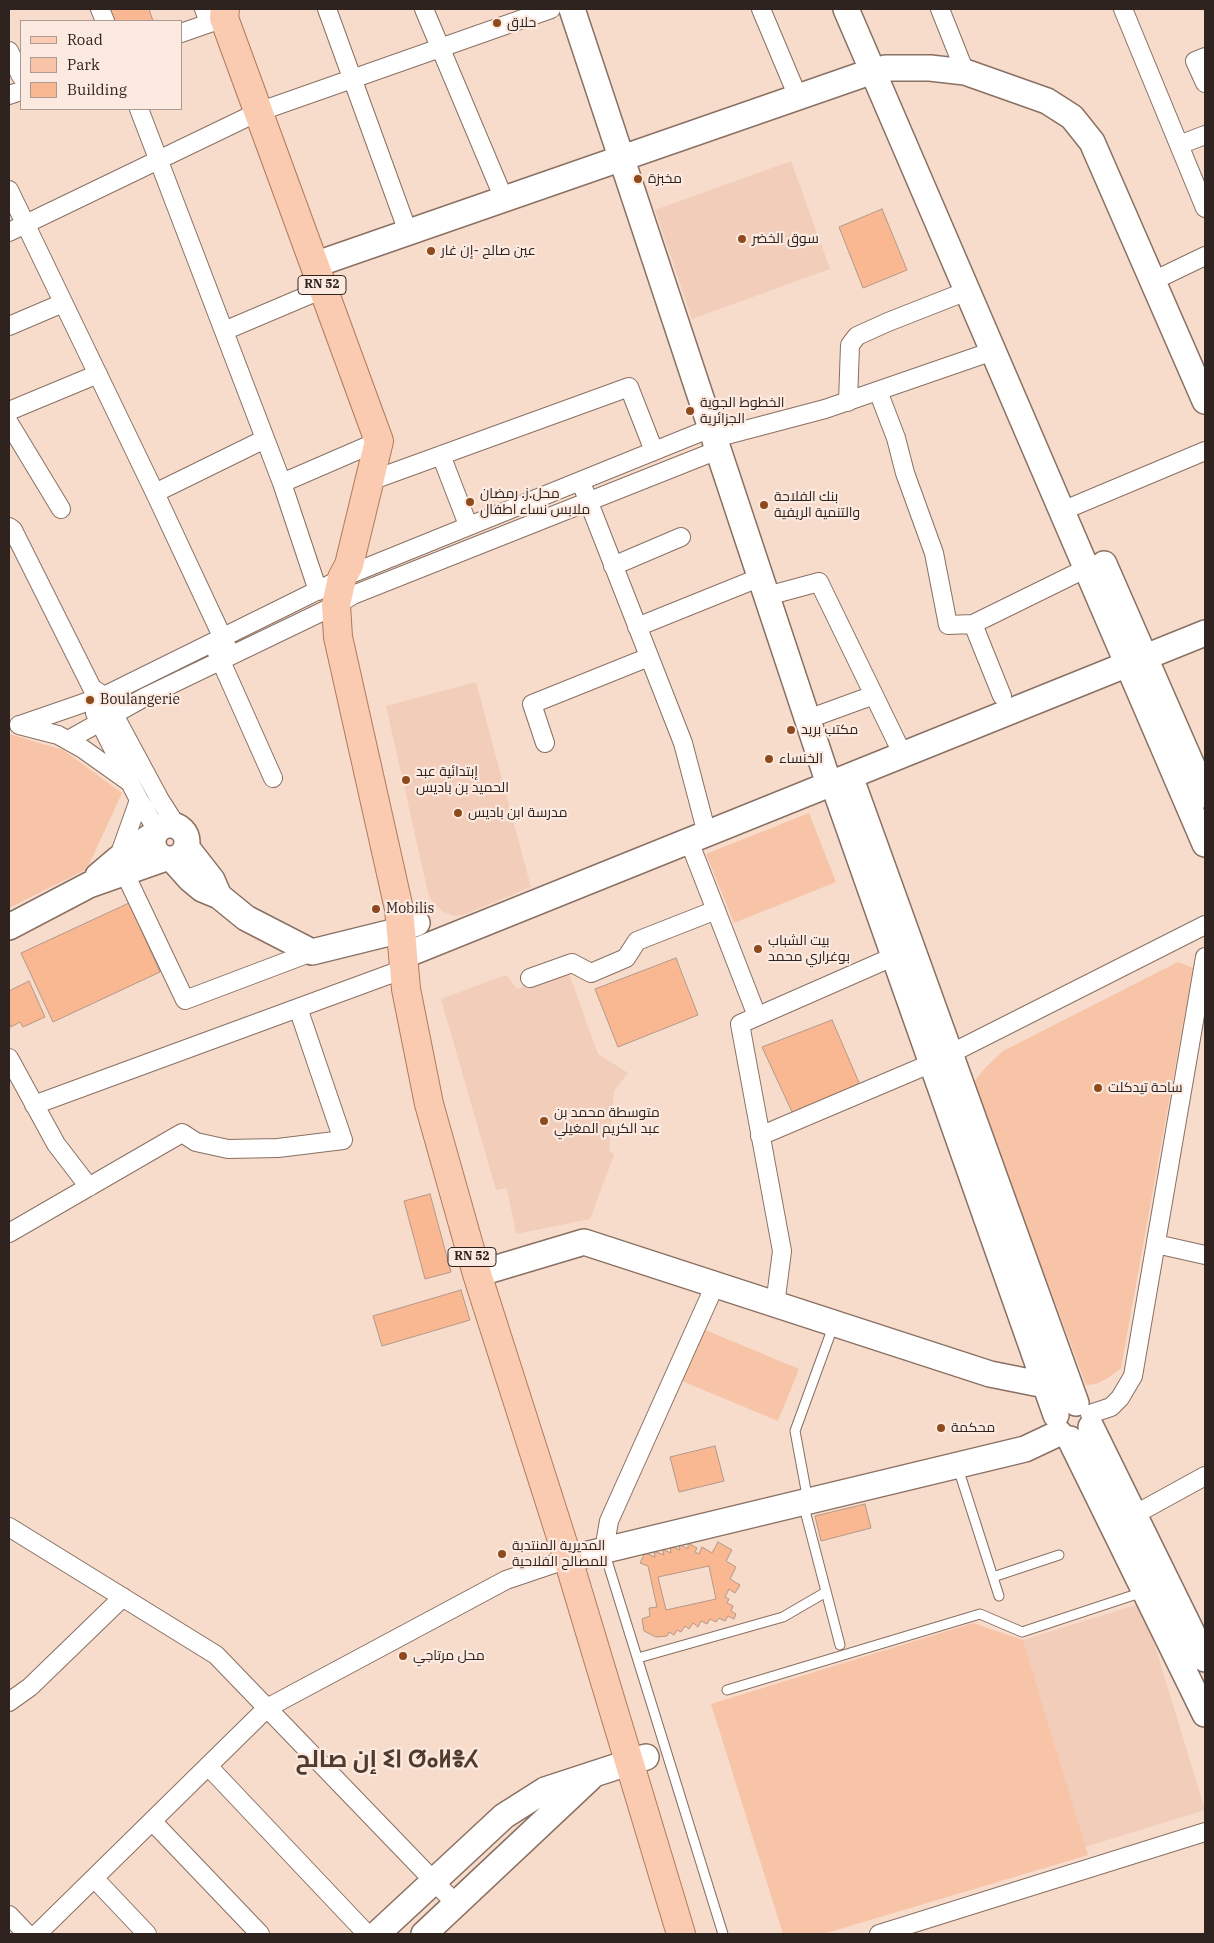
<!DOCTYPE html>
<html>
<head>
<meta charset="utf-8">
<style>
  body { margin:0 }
  #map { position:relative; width:1214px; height:1943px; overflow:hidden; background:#f7dbcb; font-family:"IBM Plex Serif",serif }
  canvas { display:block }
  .frame { position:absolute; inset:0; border:10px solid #2e231e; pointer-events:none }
  .legend { position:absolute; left:20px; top:20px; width:162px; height:90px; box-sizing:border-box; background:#fceae1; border:1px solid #aa9a93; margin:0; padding:6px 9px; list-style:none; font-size:15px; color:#2e231e }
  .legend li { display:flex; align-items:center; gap:10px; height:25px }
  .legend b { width:25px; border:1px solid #aa9a93 }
</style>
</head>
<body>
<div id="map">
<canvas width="1214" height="1943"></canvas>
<div class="frame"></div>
<ul class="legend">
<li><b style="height:6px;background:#facbb0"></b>Road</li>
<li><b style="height:14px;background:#f8c4a7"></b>Park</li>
<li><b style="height:14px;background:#f9b891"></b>Building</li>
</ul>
</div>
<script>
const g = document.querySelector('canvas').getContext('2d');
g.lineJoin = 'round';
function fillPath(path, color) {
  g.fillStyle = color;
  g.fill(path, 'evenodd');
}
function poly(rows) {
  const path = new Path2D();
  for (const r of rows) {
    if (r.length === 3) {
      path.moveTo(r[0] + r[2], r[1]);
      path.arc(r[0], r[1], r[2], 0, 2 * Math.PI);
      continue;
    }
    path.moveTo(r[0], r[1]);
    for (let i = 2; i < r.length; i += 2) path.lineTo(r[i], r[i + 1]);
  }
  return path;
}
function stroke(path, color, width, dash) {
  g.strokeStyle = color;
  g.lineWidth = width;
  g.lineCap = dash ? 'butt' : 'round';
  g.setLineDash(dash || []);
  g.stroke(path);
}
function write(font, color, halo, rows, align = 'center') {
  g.font = font + ' "IBM Plex Serif",Cairo,"Noto Sans Tifinagh",serif';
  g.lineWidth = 4.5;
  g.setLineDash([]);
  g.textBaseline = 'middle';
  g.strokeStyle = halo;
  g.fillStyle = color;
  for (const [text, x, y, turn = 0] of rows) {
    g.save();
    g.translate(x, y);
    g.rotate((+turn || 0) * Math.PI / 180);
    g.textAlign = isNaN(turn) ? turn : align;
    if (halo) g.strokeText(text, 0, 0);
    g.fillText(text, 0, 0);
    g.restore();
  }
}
const built = poly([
  [791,161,830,269,692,319,655,210],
  [476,682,531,887,463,915,454,916,442,911,429,897,386,706],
  [568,971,598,1054,628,1073,614,1091,609,1150,614,1155,590,1219,516,1234,507,1188,496,1190,441,999,506,975,517,989],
  [1142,1603,1205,1810,1085,1847,1023,1640]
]);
const green = poly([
  [9,734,63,750,122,793,87,869,9,908],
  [809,813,836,882,734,923,706,854],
  [1178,962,1193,968,1121,1368,1108,1378,1096,1384,1086,1385,973,1083,986,1067,1003,1051],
  [703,1329,799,1369,778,1421,682,1381],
  [973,1623,1023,1640,1088,1855,823,1934,783,1934,711,1704]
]);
const building = poly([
  [106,9,149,9,153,21,110,21,106,9],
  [882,209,907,270,863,288,839,227,882,209],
  [129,903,160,972,53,1022,21,953,129,903],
  [676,958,698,1015,618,1047,595,989,676,958],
  [29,981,45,1017,23,1027,20,1022,11,1027,9,1022,9,991,29,981],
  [832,1020,860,1085,793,1114,762,1047,832,1020],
  [430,1194,451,1272,425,1279,404,1201,430,1194],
  [461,1290,470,1320,382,1346,373,1316,461,1290],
  [715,1446,724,1481,679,1492,670,1457,715,1446],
  [865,1504,871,1528,821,1541,815,1516,865,1504],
  [718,1542,732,1550,726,1561,736,1567,730,1579,740,1585,735,1593,729,1589,725,1597,729,1599,727,1603,733,1606,731,1611,736,1614,734,1619,728,1616,725,1621,719,1618,716,1622,710,1619,707,1624,701,1621,698,1627,693,1623,689,1629,685,1626,681,1632,677,1630,674,1635,669,1632,667,1636,656,1637,644,1631,642,1619,650,1616,649,1608,657,1607,648,1566,640,1563,645,1553,655,1557,654,1551,664,1555,662,1549,671,1553,670,1546,680,1550,679,1544,688,1549,688,1543,697,1548,695,1552,699,1554,702,1547,712,1553,718,1542],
  [709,1566,716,1599,666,1610,658,1577,709,1566]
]);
const lane = poly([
  [958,1468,999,1596],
  [808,1501,795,1431,834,1324],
  [803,1503,840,1645],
  [604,1551,723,1934],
  [993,1577,1059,1555],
  [638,1658,783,1617,826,1592],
  [727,1690,980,1614,1022,1632,1143,1592]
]);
const street = poly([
  [100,9,105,21],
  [204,9,209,23],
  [327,9,408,232],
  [424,9,504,199],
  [761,9,798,97],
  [940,9,965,72],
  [1123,9,1205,208],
  [181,33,224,18],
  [9,51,21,76],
  [1205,57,1195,61,1205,83],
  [9,95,21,91],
  [139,109,282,483,318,591],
  [1179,145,1205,135],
  [9,190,155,493,227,647],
  [9,232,258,112,551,9],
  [1153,281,1205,256],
  [9,326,63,303],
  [224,331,323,289],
  [878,391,896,438,905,473,934,553,948,625,973,624,1087,568],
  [848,402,850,345,857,336,888,322,967,291],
  [9,411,98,374],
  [9,423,61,509],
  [715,438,825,409,993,351],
  [441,455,468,525],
  [370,481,629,387,654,451],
  [282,483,379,441],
  [584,490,683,743,707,834],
  [155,493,265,439],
  [1062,511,1205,451],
  [9,527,13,530,92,688,104,696,160,800,176,825],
  [613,566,681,537],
  [767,596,819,582,903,755],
  [973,624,1002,696],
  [637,627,761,577],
  [216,650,273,778],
  [95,713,139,800,118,859,185,1000,312,952],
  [808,719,874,695],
  [19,725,58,735,83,749,128,781],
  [20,725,104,696,353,573,711,428],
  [68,740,145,697,336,605,353,595,718,450],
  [545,743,532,704,649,657],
  [139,800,157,830],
  [689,841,757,1016],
  [530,978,572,963,591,973,626,958,637,941,716,910],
  [9,1058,56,1144,89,1187],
  [34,1105,404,969],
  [760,1136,932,1063,1205,925],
  [9,1233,182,1133,196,1142,228,1149,278,1148,343,1140,298,1008],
  [1156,1244,1205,1255],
  [775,1305,782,1251,740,1024,904,952],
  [1090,1414,1111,1407,1120,1398,1133,1376,1205,957],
  [1134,1515,1205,1476],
  [9,1527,216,1655,456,1904],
  [604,1550,609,1521,715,1285],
  [9,1702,30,1687,123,1597],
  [208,1766,367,1934],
  [152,1821,260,1934],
  [94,1878,147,1934],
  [9,1915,27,1934],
  [37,1934,267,1708,506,1580,568,1559],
  [879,1934,1205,1832]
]);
const secondary = poly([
  [572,9,829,784],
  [846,9,1205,844],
  [314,265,873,71,886,68,930,68,965,72,1047,101,1072,117,1092,142,1205,401],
  [1104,564,1205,795],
  [850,776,1076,1403],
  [833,783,1056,1415],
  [170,842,17],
  [187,848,212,880,219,896],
  [173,860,190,879,202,889,219,896,246,918,312,952,389,933,417,923],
  [98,876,118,859,154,834],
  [9,927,89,885,163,859],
  [403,956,1205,633],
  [477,1274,584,1242,990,1374,1045,1385],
  [1091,1427,1205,1659],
  [1070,1439,1205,1714],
  [568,1559,1025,1449,1059,1433],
  [377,1934,504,1816,545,1790,646,1757],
  [424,1934,590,1778]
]);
const primary = poly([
  [225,9,224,18,379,441,349,565,342,578,336,605,338,637,399,909,406,989,429,1104,477,1274,568,1559,681,1934]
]);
const markers = [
  [497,23,5,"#8e4a1c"],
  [638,179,5,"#8e4a1c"],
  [742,239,5,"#8e4a1c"],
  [431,251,5,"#8e4a1c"],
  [690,411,5,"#8e4a1c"],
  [470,502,5,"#8e4a1c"],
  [764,505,5,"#8e4a1c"],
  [90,700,5,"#8e4a1c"],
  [791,730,5,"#8e4a1c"],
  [769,759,5,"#8e4a1c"],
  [406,780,5,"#8e4a1c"],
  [458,813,5,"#8e4a1c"],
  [376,909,5,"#8e4a1c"],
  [758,949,5,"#8e4a1c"],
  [1098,1088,5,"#8e4a1c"],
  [544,1121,5,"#8e4a1c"],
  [941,1428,5,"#8e4a1c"],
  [502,1554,5,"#8e4a1c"],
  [403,1656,5,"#8e4a1c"]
];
const shields = [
  [322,285,48],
  [472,1257,48]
];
const shieldNames = [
  ["RN 52",322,285],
  ["RN 52",472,1257]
];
const poiNames = [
  ["حلاق",507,23],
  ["مخبزة",648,179],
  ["سوق الخضر",752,239],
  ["عين صالح -إن غار",441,251],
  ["الخطوط الجوية",700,403],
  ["الجزائرية",700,419],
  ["محل.ز. رمضان",480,494],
  ["ملابس نساء اطفال",480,510],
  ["بنك الفلاحة",774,497],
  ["والتنمية الريفية",774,513],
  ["Boulangerie",100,700],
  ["مكتب بريد",801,730],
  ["الخنساء",779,759],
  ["إبتدائية عبد",416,772],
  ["الحميد بن باديس",416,788],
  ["مدرسة ابن باديس",468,813],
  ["Mobilis",386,909],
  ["بيت الشباب",768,941],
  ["بوغراري محمد",768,957],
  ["ساحة تيدكلت",1108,1088],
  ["متوسطة محمد بن",554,1113],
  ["عبد الكريم المغيلي",554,1129],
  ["محكمة",951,1428],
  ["المديرية المنتدبة",512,1546],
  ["للمصالح الفلاحية",512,1562],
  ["محل مرتاجي",413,1656]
];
const townNames = [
  ["إن صالح ⵉⵏ ⵚⴰⵍⴻⵃ",387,1760]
];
fillPath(built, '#f2ceba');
fillPath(green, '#f8c4a7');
fillPath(building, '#f9b891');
stroke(building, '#b39889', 1);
stroke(lane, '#897062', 11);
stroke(street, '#897062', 20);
stroke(secondary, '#897062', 28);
stroke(primary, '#b17a5b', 30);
stroke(lane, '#fff', 9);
stroke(street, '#fff', 18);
stroke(secondary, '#fff', 25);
stroke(primary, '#facbb0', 28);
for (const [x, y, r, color] of markers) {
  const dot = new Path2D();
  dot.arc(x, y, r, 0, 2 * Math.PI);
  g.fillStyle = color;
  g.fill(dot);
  stroke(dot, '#fceae1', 2);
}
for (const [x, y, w] of shields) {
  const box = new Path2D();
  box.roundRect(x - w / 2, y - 9.5, w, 19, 4);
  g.fillStyle = '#fceae1';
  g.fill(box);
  stroke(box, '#2e231e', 1);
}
write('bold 12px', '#2e231e', null, shieldNames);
write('14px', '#2e231e', '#fceae1', poiNames, 'left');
write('bold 24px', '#513b2e', '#fceae1', townNames);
</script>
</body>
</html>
